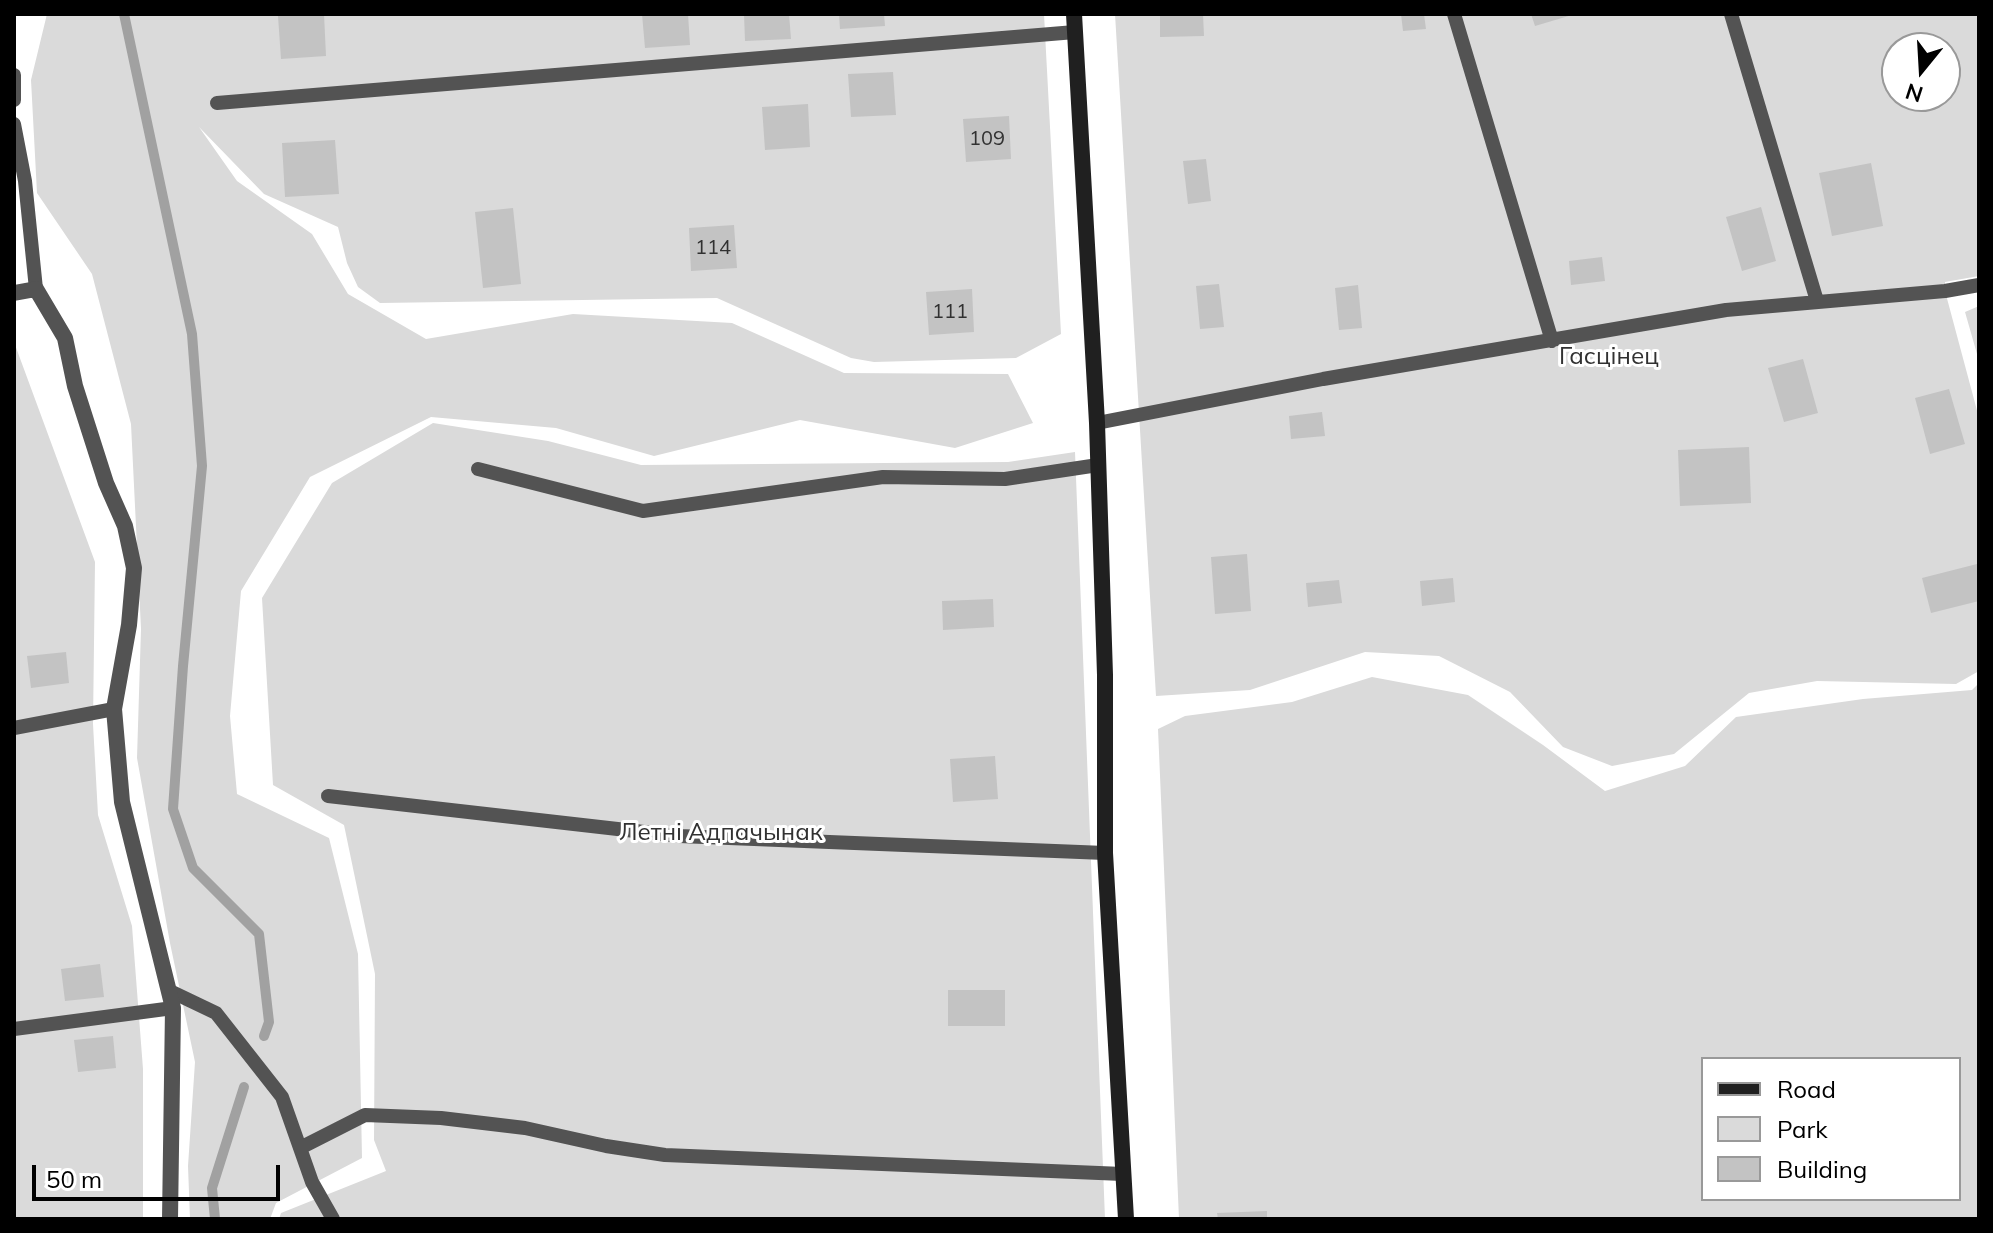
<!DOCTYPE html>
<html>
<head>
<meta charset="utf-8">
<style>
  body { margin:0 }
  #map { position:relative; width:1993px; height:1233px; overflow:hidden; background:#fff; font-family:Mulish,sans-serif }
  canvas { display:block }
  .frame { position:absolute; inset:0; border:16px solid #000; pointer-events:none }
  .legend { position:absolute; left:1701px; top:1057px; width:260px; height:144px; box-sizing:border-box; background:#fff; border:2px solid #999; margin:0; padding:10px 14px; list-style:none; font-size:24px; color:#000 }
  .legend li { display:flex; align-items:center; gap:16px; height:40px }
  .legend b { width:40px; border:2px solid #999 }
  .north { position:absolute; left:1881px; top:32px; width:80px; height:80px; box-sizing:border-box; background:#fff; border:2px solid #999; border-radius:50%; rotate:198deg; font-size:22px; font-weight:700; line-height:32px; text-align:center; color:#000 }
  .north::after { content:''; display:block; margin:auto; width:28px; height:36px; background:#000; clip-path:polygon(50% 0,100% 100%,50% 72%,0 100%) }
  .scale { position:absolute; left:32px; top:1165px; width:248px; height:36px; box-sizing:border-box; border:4px solid #000; border-top:0; padding-left:10px; font-size:24px; line-height:28px; white-space:nowrap; color:#000; -webkit-text-stroke:6px #fff; paint-order:stroke }
</style>
</head>
<body>
<div id="map">
<canvas width="1993" height="1233"></canvas>
<div class="frame"></div>
<ul class="legend">
<li><b style="height:10px;background:#202020"></b>Road</li>
<li><b style="height:22px;background:#dadada"></b>Park</li>
<li><b style="height:22px;background:#c3c3c3"></b>Building</li>
</ul>
<div class="north">N</div>
<div class="scale">50 m</div>
</div>
<script>
const g = document.querySelector('canvas').getContext('2d');
g.lineJoin = 'round';
function fillPath(path, color) {
  g.fillStyle = color;
  g.fill(path, 'evenodd');
}
function poly(rows) {
  const path = new Path2D();
  for (const r of rows) {
    path.moveTo(r[0], r[1]);
    for (let i = 2; i < r.length; i += 2) path.lineTo(r[i], r[i + 1]);
  }
  return path;
}
function stroke(path, color, width, dash) {
  g.strokeStyle = color;
  g.lineWidth = width;
  g.lineCap = dash ? 'butt' : 'round';
  g.setLineDash(dash || []);
  g.stroke(path);
}
function write(font, color, halo, rows, align = 'center') {
  g.font = font + ' Mulish,sans-serif';
  g.lineWidth = 6;
  g.setLineDash([]);
  g.textBaseline = 'middle';
  g.strokeStyle = halo;
  g.fillStyle = color;
  for (const [text, x, y, turn = 0] of rows) {
    g.save();
    g.translate(x, y);
    g.rotate((+turn || 0) * Math.PI / 180);
    g.textAlign = isNaN(turn) ? turn : align;
    if (halo) g.strokeText(text, 0, 0);
    g.fillText(text, 0, 0);
    g.restore();
  }
}
const green = poly([
  [47,14,1044,14,1061,334,1016,358,874,362,851,358,717,298,380,303,358,287,347,263,338,227,264,194,199,127,237,181,312,234,348,294,426,339,573,314,732,323,844,373,1008,374,1033,423,955,448,800,420,654,456,556,428,431,417,310,477,241,591,230,716,237,794,329,838,358,954,362,1158,276,1203,270,1219,190,1219,188,1166,195,1062,170,943,137,758,141,629,131,424,92,274,37,193,31,80],
  [1115,14,1979,14,1979,276,1945,282,1945,291,1979,418,1979,671,1956,684,1817,681,1749,693,1674,754,1612,766,1563,747,1510,692,1439,656,1365,652,1250,690,1156,696],
  [1897,48,1945,48,1945,96,1897,96],
  [1979,306,1979,361,1965,312],
  [14,342,95,562,93,724,98,815,132,926,143,1069,143,1219,14,1219],
  [433,423,548,441,641,465,1008,462,1075,452,1105,1219,279,1219,281,1213,386,1171,374,1140,375,974,344,825,273,785,262,598,332,483],
  [1372,677,1468,695,1543,745,1605,791,1685,766,1736,717,1863,699,1972,690,1979,683,1979,1219,1179,1219,1158,729,1185,716,1292,702],
  [1703,1059,1959,1059,1959,1199,1703,1199]
]);
const stream = poly([
  [124,14,192,334,202,466,183,666,173,809,193,868,259,934,269,1022,264,1036],
  [215,1219,212,1188,244,1087]
]);
const building = poly([
  [324,14,326,56,281,59,278,16],
  [642,14,688,14,690,45,645,48],
  [744,14,789,14,791,39,745,41],
  [839,14,884,14,885,26,840,29],
  [1160,14,1203,14,1204,36,1160,37],
  [1401,14,1424,14,1426,29,1403,31],
  [1531,14,1572,14,1572,15,1535,26],
  [893,72,896,115,851,117,848,74],
  [808,104,810,147,765,150,762,107],
  [1009,116,1011,159,966,162,963,119],
  [335,140,339,194,285,197,282,143],
  [1206,159,1211,201,1188,204,1183,161],
  [1871,163,1883,226,1832,236,1819,173],
  [1761,207,1776,261,1742,271,1726,217],
  [513,208,521,284,483,288,475,212],
  [734,225,737,268,691,271,689,228],
  [1602,257,1605,281,1571,285,1569,261],
  [1219,284,1224,327,1200,329,1196,286],
  [1358,285,1362,328,1339,330,1335,288],
  [972,289,974,332,929,335,926,292],
  [1803,359,1818,413,1784,422,1768,368],
  [1949,389,1965,444,1930,454,1915,398],
  [1322,412,1325,436,1291,439,1289,416],
  [1749,447,1751,503,1680,506,1678,450],
  [1247,554,1251,611,1215,614,1211,557],
  [1977,564,1979,601,1931,613,1922,578],
  [1453,578,1455,602,1422,606,1420,581],
  [1339,580,1342,603,1308,607,1306,583],
  [993,599,994,627,943,630,942,601],
  [66,652,69,683,31,688,27,656],
  [995,756,998,799,953,802,950,759],
  [100,964,104,997,65,1001,61,969],
  [948,990,1005,990,1005,1026,948,1026],
  [113,1036,116,1068,78,1072,74,1040],
  [1267,1211,1267,1219,1218,1219,1217,1213]
]);
const lane = poly([
  [1454,14,1552,341],
  [1731,14,1817,301],
  [14,75,14,100],
  [217,103,1075,32],
  [14,124,25,181,36,289],
  [1097,423,1323,379,1726,310,1945,291,1979,285],
  [478,469,643,511,883,477,1005,479,1098,465],
  [14,728,114,709],
  [328,796,679,836,1105,853],
  [170,991,216,1013,282,1097,312,1182,333,1219],
  [14,1029,173,1008],
  [300,1148,365,1115,441,1118,525,1128,606,1146,665,1155,1123,1174]
]);
const street = poly([
  [14,293,36,289,65,338,75,386,106,483,125,526,134,568,129,625,114,709,122,802,173,1008,170,1219]
]);
const secondary = poly([
  [1074,14,1097,423,1105,675,1105,853,1126,1219]
]);
const numberNames = [
  ["109",987,139],
  ["114",713,248],
  ["111",950,312]
];
const parkNames = [
  ["Гасцінец",1609,357],
  ["Летні Адпачынак",721,833]
];
fillPath(green, '#dadada');
stroke(stream, '#a1a1a1', 10);
fillPath(building, '#c3c3c3');
stroke(lane, '#535353', 14);
stroke(street, '#535353', 16);
stroke(secondary, '#202020', 16);
write('20px', '#313131', null, numberNames);
write('24px', '#313131', '#fff', parkNames);
</script>
</body>
</html>
